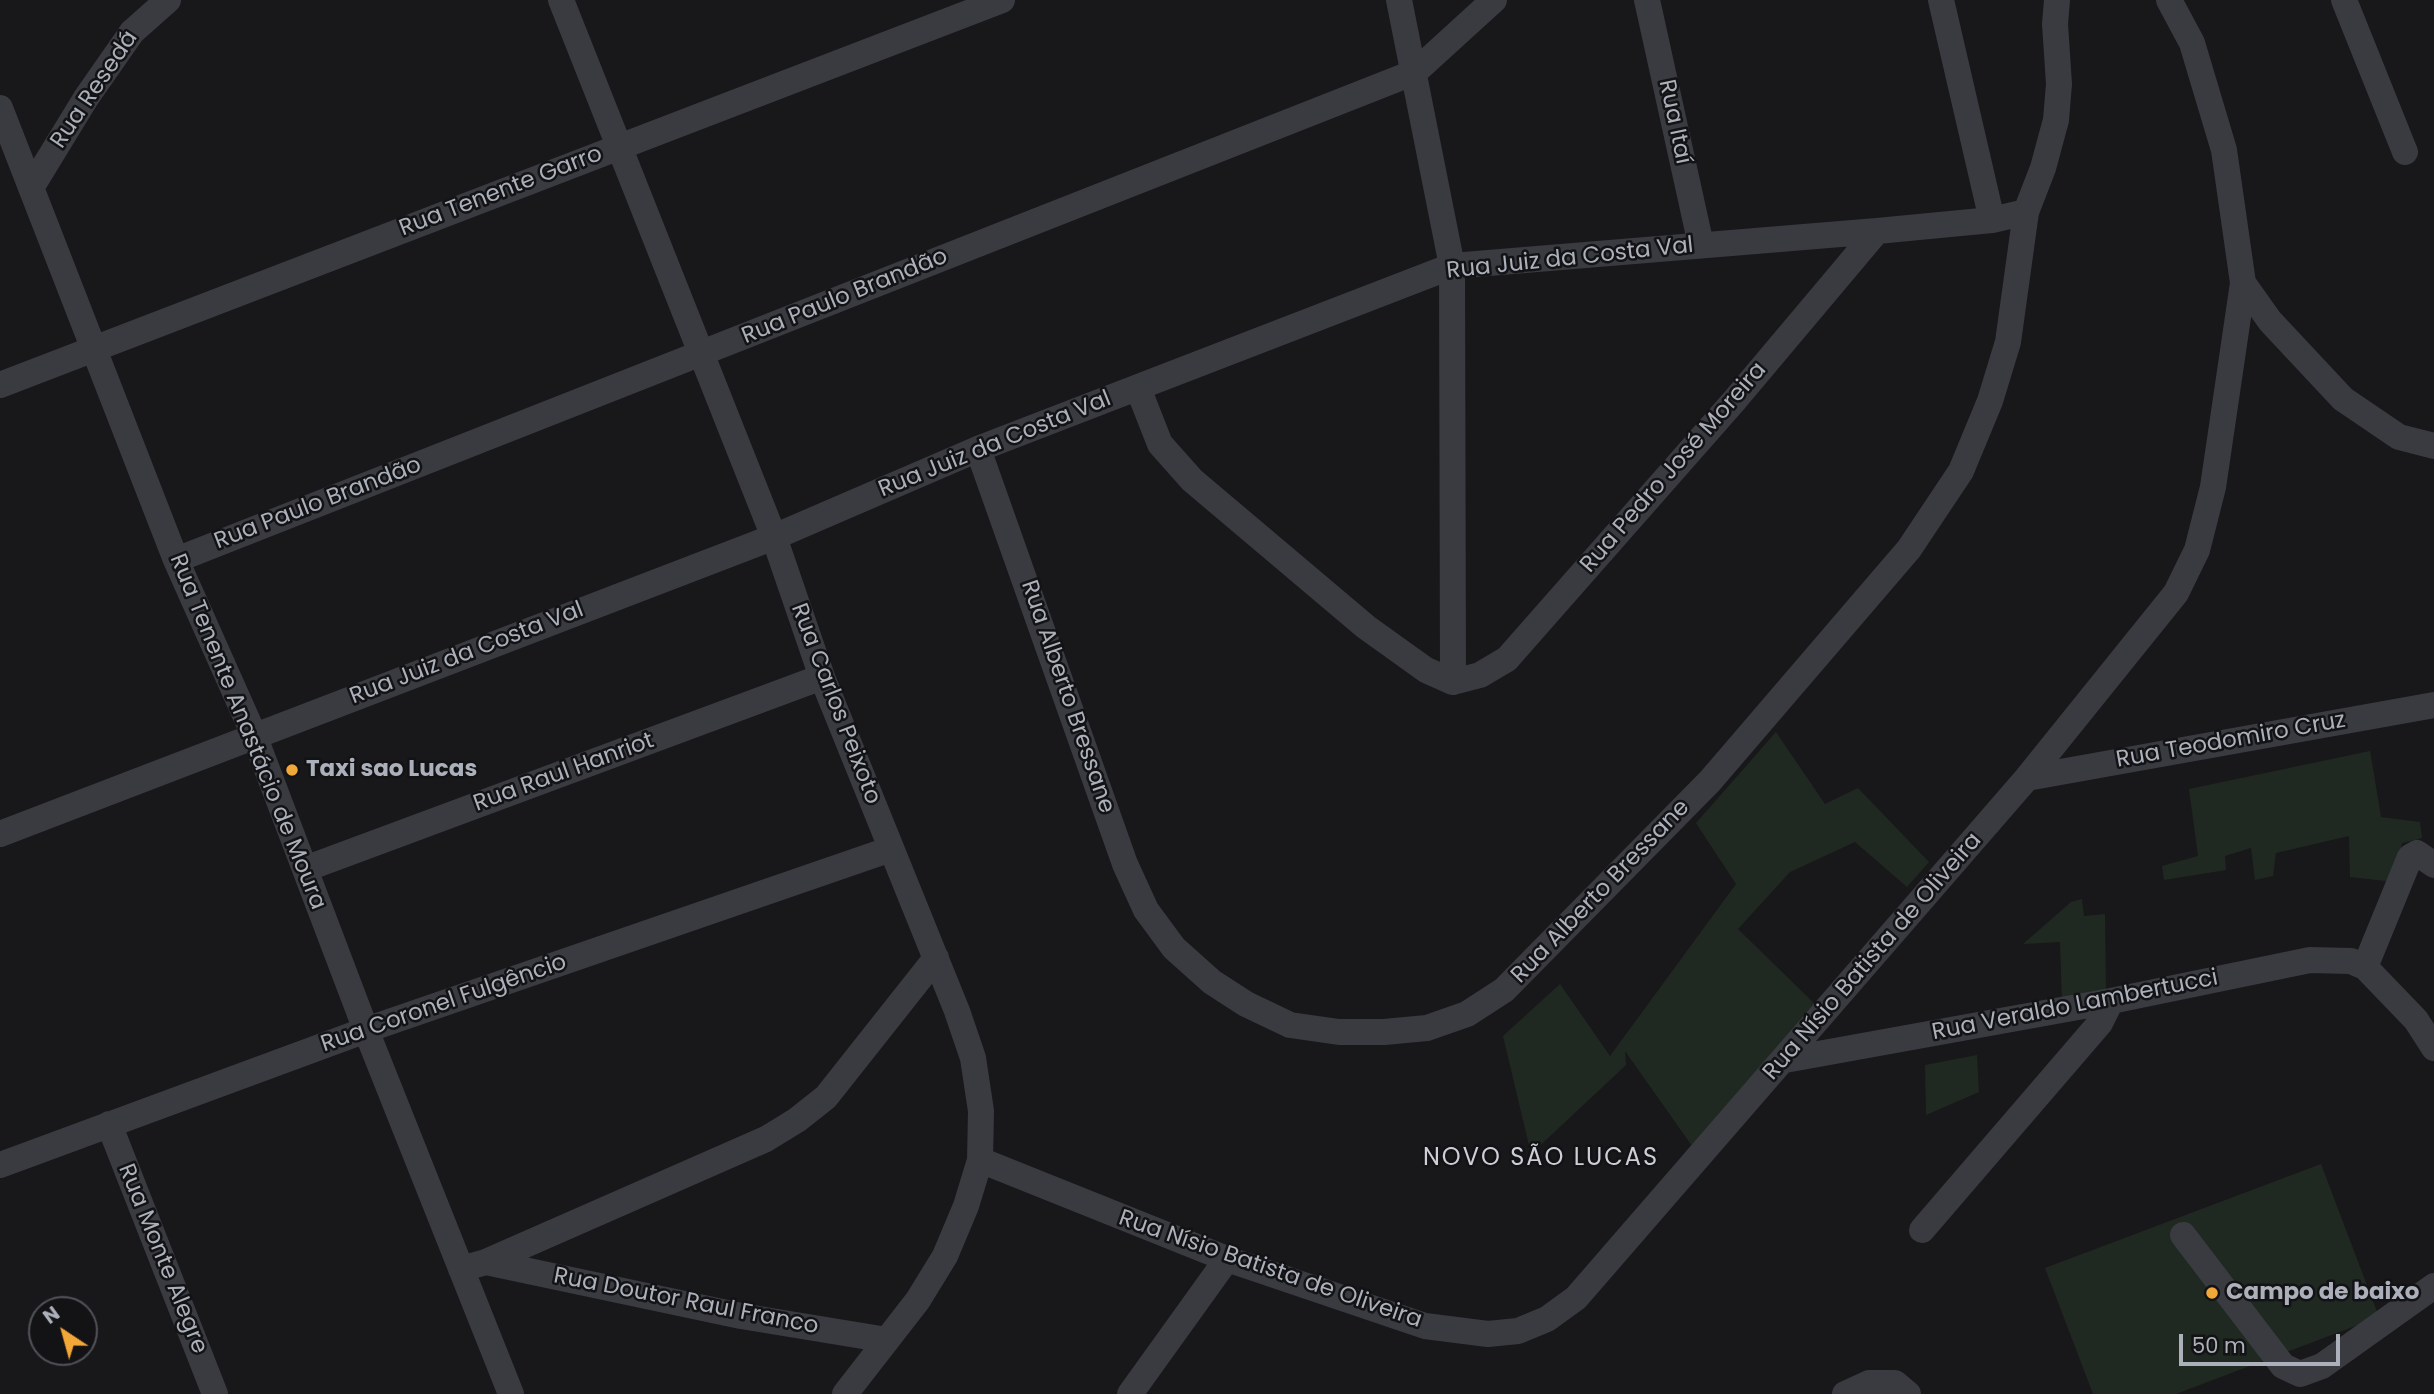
<!DOCTYPE html>
<html>
<head>
<meta charset="utf-8">
<style>
  body { margin:0 }
  #map { position:relative; width:2434px; height:1394px; overflow:hidden; background:#18181a; font-family:Poppins,sans-serif }
  canvas { display:block }
  .north { position:absolute; left:28px; top:1296px; width:70px; height:70px; box-sizing:border-box; background:#131316; border:2px solid #505258; border-radius:50%; rotate:324deg; font-size:19px; font-weight:700; line-height:28px; text-align:center; color:#abb0ba }
  .north::after { content:''; display:block; margin:auto; width:24px; height:32px; background:#f2a739; clip-path:polygon(50% 0,100% 100%,50% 72%,0 100%) }
  .scale { position:absolute; left:2179px; top:1334px; width:161px; height:32px; box-sizing:border-box; border:4px solid #abb0ba; border-top:0; padding-left:9px; font-size:21px; line-height:24px; white-space:nowrap; color:#abb0ba; -webkit-text-stroke:5px #131316; paint-order:stroke }
</style>
</head>
<body>
<div id="map">
<canvas width="2434" height="1394"></canvas>
<div class="north">N</div>
<div class="scale">50 m</div>
</div>
<script>
const g = document.querySelector('canvas').getContext('2d');
g.lineJoin = 'round';
function fillPath(path, color) {
  g.fillStyle = color;
  g.fill(path, 'evenodd');
}
function poly(rows) {
  const path = new Path2D();
  for (const r of rows) {
    path.moveTo(r[0], r[1]);
    for (let i = 2; i < r.length; i += 2) path.lineTo(r[i], r[i + 1]);
  }
  return path;
}
function stroke(path, color, width, dash) {
  g.strokeStyle = color;
  g.lineWidth = width;
  g.lineCap = dash ? 'butt' : 'round';
  g.setLineDash(dash || []);
  g.stroke(path);
}
function write(font, color, halo, rows, align = 'center') {
  g.font = font + ' Poppins,sans-serif';
  g.lineWidth = 5;
  g.setLineDash([]);
  g.textBaseline = 'middle';
  g.strokeStyle = halo;
  g.fillStyle = color;
  for (const [text, x, y, turn = 0] of rows) {
    g.save();
    g.translate(x, y);
    g.rotate((+turn || 0) * Math.PI / 180);
    g.textAlign = isNaN(turn) ? turn : align;
    if (halo) g.strokeText(text, 0, 0);
    g.fillText(text, 0, 0);
    g.restore();
  }
}
const green = poly([
  [1776,732,1825,804,1858,788,1929,862,1907,887,1855,842,1790,872,1738,929,1820,1009,1697,1153,1625,1051,1626,1065,1531,1154,1503,1036,1560,984,1610,1056,1736,884,1696,823],
  [2370,751,2381,817,2420,822,2422,838,2402,843,2395,882,2350,877,2349,836,2276,853,2273,876,2255,880,2251,848,2225,856,2226,870,2164,880,2162,866,2198,856,2189,789],
  [2082,899,2084,916,2105,914,2106,992,2062,1001,2060,942,2023,944,2071,902],
  [1977,1055,1979,1092,1926,1115,1925,1065],
  [2321,1164,2379,1317,2176,1394,2093,1394,2045,1268]
]);
const minor = poly([
  [561,0,774,537,822,677,957,1011,973,1058,981,1111,980,1160,966,1206,945,1256,918,1300,845,1394],
  [1399,0,1452,266,1453,682],
  [1647,0,1701,245],
  [1941,0,1992,220],
  [2344,0,2405,152],
  [0,108,176,560,254,735,366,1030,511,1394],
  [31,188,86,98,132,32,168,0],
  [2243,283,2270,321,2343,399,2399,437,2434,446],
  [0,385,1002,0],
  [1138,388,1160,444,1192,480,1366,627,1426,670,1453,682],
  [978,449,1125,864,1146,910,1174,948,1212,982,1246,1004,1290,1025,1339,1032,1384,1032,1427,1028,1467,1014,1504,990,1710,781,1909,549,1961,471,1990,401,2008,342,2026,212,2043,168,2056,120,2059,84,2055,24,2057,0],
  [176,560,1415,72,1494,0],
  [1453,682,1480,675,1507,659,1734,401,1877,231],
  [2027,778,2434,705],
  [0,834,774,537,978,449,1452,266,1877,231,1992,220,2026,212],
  [305,869,822,677],
  [2365,967,2410,857,2417,853,2434,865],
  [1785,1060,2111,1001,2310,960,2351,961,2365,967,2416,1020,2434,1048],
  [109,1124,215,1394],
  [980,1160,1227,1259,1425,1326,1488,1334,1518,1331,1547,1319,1576,1298,2027,778,2176,593,2197,550,2213,487,2243,283,2224,150,2192,43,2169,0],
  [0,1165,366,1030,891,849],
  [1922,1230,2100,1023,2111,1001],
  [2183,1235,2283,1366,2300,1374,2322,1366,2434,1286],
  [486,1262,741,1316,887,1340],
  [461,1269,486,1262,766,1139,797,1120,826,1097,936,958],
  [1130,1394,1227,1259],
  [1845,1394,1869,1383,1895,1383,1908,1394]
]);
const markers = [
  [292,770,7,"#f2a739"],
  [2212,1293,7,"#f2a739"]
];
const streetNames = [
  ["Rua Resedá",95,90,-56],
  ["Rua Itaí",1674,122,78],
  ["Rua Tenente Garro",501,192,-21],
  ["Rua Juiz da Costa Val",1570,259,-6],
  ["Rua Paulo Brandão",845,297,-22],
  ["Rua Juiz da Costa Val",995,445,-22],
  ["Rua Pedro José Moreira",1674,468,-49],
  ["Rua Paulo Brandão",318,504,-21],
  ["Rua Juiz da Costa Val",467,654,-21],
  ["Rua Alberto Bressane",1067,697,71],
  ["Rua Carlos Peixoto",835,704,69],
  ["Rua Tenente Anastácio de Moura",247,732,68],
  ["Rua Teodomiro Cruz",2231,741,-10],
  ["Rua Raul Hanriot",564,773,-20],
  ["Rua Alberto Bressane",1601,892,-46],
  ["Rua Nísio Batista de Oliveira",1873,957,-49],
  ["Rua Coronel Fulgêncio",444,1004,-19],
  ["Rua Veraldo Lambertucci",2075,1006,-11],
  ["Rua Monte Alegre",162,1259,68],
  ["Rua Nísio Batista de Oliveira",1270,1270,19],
  ["Rua Doutor Raul Franco",686,1302,11]
];
const poiNames = [
  ["Taxi sao Lucas",306,770],
  ["Campo de baixo",2226,1293]
];
const neighbourhoodNames = [
  ["NOVO SÃO LUCAS",1541,1159]
];
fillPath(green, '#202921');
stroke(minor, '#393b40', 26);
for (const [x, y, r, color] of markers) {
  const dot = new Path2D();
  dot.arc(x, y, r, 0, 2 * Math.PI);
  g.fillStyle = color;
  g.fill(dot);
  stroke(dot, '#131316', 2.5);
}
write('23px', '#abb0ba', '#131316', streetNames);
write('bold 23px', '#abb0ba', '#131316', poiNames, 'left');
g.letterSpacing = '2px';
write('24px', '#cccfd6', '#131316', neighbourhoodNames);
g.letterSpacing = '0px';
</script>
</body>
</html>
